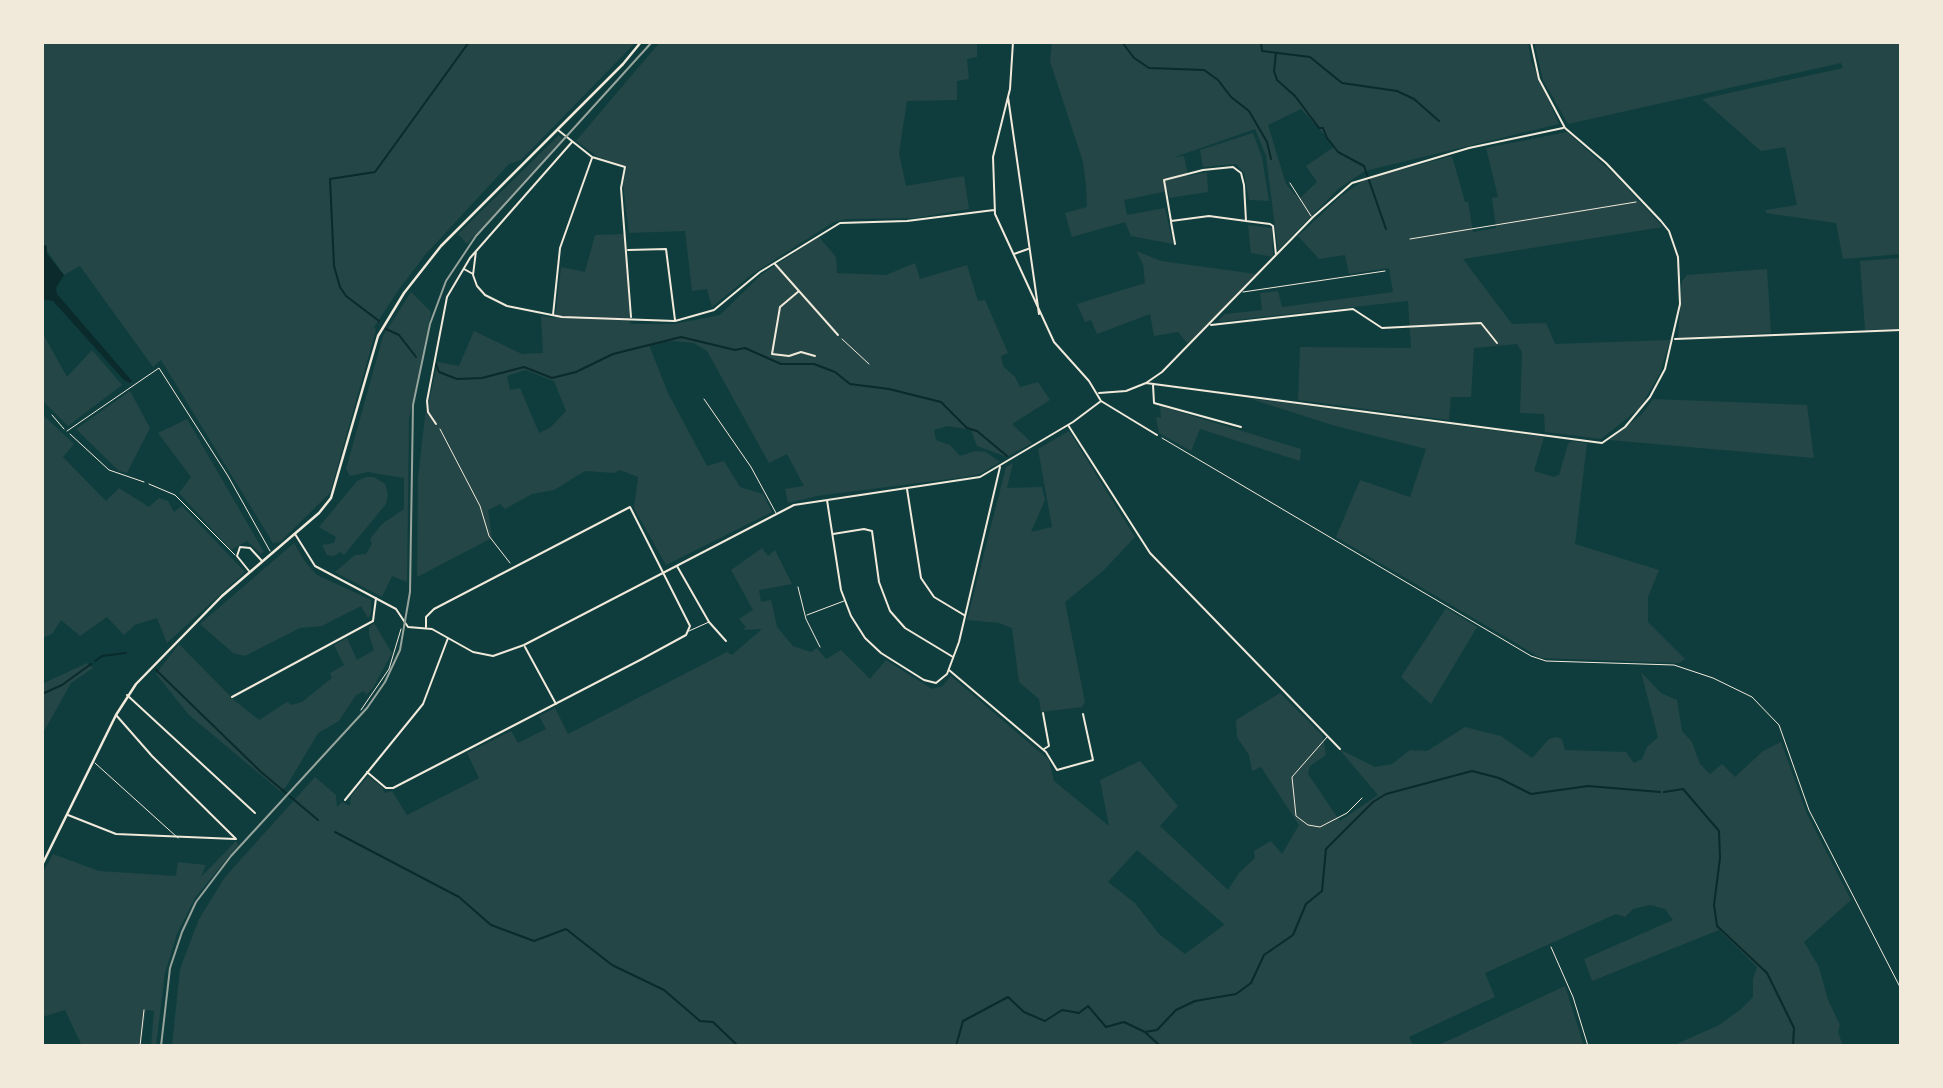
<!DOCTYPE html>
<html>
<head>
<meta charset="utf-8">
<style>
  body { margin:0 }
  #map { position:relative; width:1943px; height:1088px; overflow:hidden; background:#0f3d3e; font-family:Helvetica,sans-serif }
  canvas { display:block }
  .frame { position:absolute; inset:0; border:44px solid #f1e9da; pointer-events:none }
</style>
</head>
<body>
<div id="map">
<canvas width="1943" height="1088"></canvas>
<div class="frame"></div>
</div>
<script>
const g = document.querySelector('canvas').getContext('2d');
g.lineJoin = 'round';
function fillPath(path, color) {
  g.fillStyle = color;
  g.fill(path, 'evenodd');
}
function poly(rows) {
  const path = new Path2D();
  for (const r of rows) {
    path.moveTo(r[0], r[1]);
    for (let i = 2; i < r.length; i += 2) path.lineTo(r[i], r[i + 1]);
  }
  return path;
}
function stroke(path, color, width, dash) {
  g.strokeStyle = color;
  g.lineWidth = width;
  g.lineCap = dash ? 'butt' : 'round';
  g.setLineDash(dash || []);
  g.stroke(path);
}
const green = poly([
  [42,42,636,42,521,160,509,164,425,255,400,288,374,327,376,330,330,493,280,542,273,543,161,360,153,367,80,266,64,275,42,244],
  [660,42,977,42,977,57,967,59,969,79,957,81,957,100,907,101,899,153,906,186,964,176,969,209,915,218,845,219,832,223,751,275,712,307,707,289,692,291,685,231,629,233,623,184,627,167,598,157,576,141],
  [1052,42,1528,42,1531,61,1559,124,1365,171,1338,189,1278,250,1266,156,1255,129,1175,157,1184,156,1188,176,1207,172,1208,192,1169,198,1168,191,1124,200,1127,215,1165,208,1173,244,1131,236,1125,222,1072,237,1065,213,1087,207,1086,185,1083,162,1050,61],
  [1301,109,1335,146,1306,166,1317,182,1299,199,1286,184,1268,125],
  [1534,42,1901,42,1901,254,1843,259,1836,223,1766,213,1766,210,1797,205,1785,147,1761,151,1702,99,1843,68,1841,63,1568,124,1543,80],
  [1567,132,1616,176,1663,227,1463,259,1512,324,1546,323,1555,344,1670,340,1660,373,1640,408,1601,439,1545,432,1544,414,1520,413,1522,352,1517,344,1474,348,1471,397,1451,397,1449,420,1298,400,1300,347,1411,348,1408,301,1217,322,1225,314,1262,310,1260,293,1278,291,1282,307,1393,292,1389,268,1349,274,1345,255,1319,259,1298,236,1341,196,1366,179,1452,156,1465,202,1468,202,1473,232,1496,228,1492,198,1498,197,1486,148],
  [1253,133,1262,157,1269,201,1249,200,1244,173,1236,164,1203,167,1200,150],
  [559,135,563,139,467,244,458,234],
  [1248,225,1272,228,1273,257,1251,253],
  [625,234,630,323,633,324,674,324,720,315,762,274,819,237,836,257,837,273,886,275,915,263,920,279,967,265,978,301,985,300,1008,353,1001,356,1003,366,1015,377,1020,387,1038,382,1050,400,1012,424,1032,443,1007,457,977,446,971,430,948,426,934,430,936,440,950,445,960,456,975,451,986,452,1000,462,980,474,965,477,817,496,788,503,785,489,804,486,787,454,769,463,707,351,694,343,672,341,649,345,668,393,707,466,724,461,740,487,763,494,772,512,666,565,634,508,638,477,620,470,614,473,585,471,554,490,532,494,505,509,500,504,488,510,492,538,417,577,418,478,425,416,438,362,459,366,474,331,522,354,543,353,541,316,555,318,561,267,585,272,595,235],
  [525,370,554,381,566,411,551,427,539,433,520,388,510,390,507,376],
  [1136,251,1161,261,1256,274,1188,344,1178,332,1154,336,1150,314,1097,334,1091,320,1085,322,1077,304,1145,283,1143,264],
  [1901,258,1901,329,1865,330,1860,261],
  [1767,269,1771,333,1678,338,1682,281,1687,275],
  [411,292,431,312,409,419,407,582,392,576,382,597,335,572,355,555,366,554,372,544,370,539,382,524,404,509,404,478,368,472,350,476,346,469,383,336],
  [42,332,67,377,92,350,122,385,68,426,42,400],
  [130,391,150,428,127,473,119,471,76,429],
  [1248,398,1544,437,1534,471,1554,477,1559,475,1568,444,1571,441,1587,443,1575,544,1659,570,1648,597,1648,622,1685,659,1678,663,1541,658,1336,537,1360,480,1410,497,1426,449,1332,425],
  [1653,399,1807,405,1814,458,1609,440,1642,414],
  [1160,406,1301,449,1300,461,1200,429,1191,451,1159,433,1156,417,1161,418],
  [42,414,74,444,63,457,106,501,119,488,149,507,159,498,168,501,174,512,182,506,245,572,167,643,157,618,135,625,124,635,107,617,80,636,61,620,52,634,42,638],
  [187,419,264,552,261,554,247,541,231,550,179,493,191,477,158,433],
  [1069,431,1135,537,1103,571,1065,602,1085,702,1082,707,1041,712,1039,699,1019,682,1012,628,999,623,967,620,1006,467,1013,463,1007,488,1042,487,1045,500,1031,532,1052,527,1038,449],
  [366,477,374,477,385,484,388,494,386,504,344,555,340,552,334,556,327,555,322,545,334,543,336,537,319,527,357,481],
  [294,543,306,563,317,575,371,600,371,614,368,618,361,606,322,626,300,628,245,656,233,653,200,624],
  [762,548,768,556,775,550,792,584,759,590,761,602,771,600,777,627,793,646,811,652,817,648,826,659,841,650,870,679,886,660,932,689,943,686,951,676,1049,760,1054,781,1109,826,1100,780,1140,761,1178,806,1160,826,1228,890,1239,873,1255,858,1254,851,1271,841,1282,854,1299,825,1261,767,1252,771,1249,755,1237,737,1236,720,1280,693,1323,736,1326,755,1310,766,1308,774,1340,821,1378,795,1339,749,1375,767,1392,764,1410,750,1427,751,1465,727,1501,736,1532,758,1549,739,1556,737,1562,739,1565,750,1626,752,1634,763,1642,759,1647,747,1658,737,1641,672,1661,693,1677,700,1682,731,1692,742,1700,764,1710,774,1722,764,1735,777,1763,751,1781,742,1807,814,1851,900,1804,942,1819,967,1828,1000,1840,1025,1838,1032,1843,1046,1672,1046,1719,1025,1740,1010,1753,997,1753,979,1757,967,1719,930,1592,981,1584,959,1673,920,1665,909,1650,905,1633,909,1625,917,1616,914,1485,973,1495,997,1409,1037,1413,1046,172,1046,180,969,199,919,225,877,315,777,336,795,337,807,342,802,350,806,351,796,368,776,383,788,384,793,392,791,407,815,479,778,467,753,511,731,518,743,546,729,539,716,555,708,568,734,727,652,732,655,762,629,743,630,746,627,739,619,753,610,731,570],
  [1137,850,1224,924,1224,925,1185,954,1159,934,1135,903,1108,882],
  [1446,608,1477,627,1431,704,1401,677],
  [374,623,392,653,373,688,366,695,364,691,356,695,339,721,318,733,286,787,280,791,189,715,156,674,179,644,234,700,259,720,287,702,292,705,302,702,332,678,330,673,344,665,334,645,347,638,357,660,374,650,369,635,369,627],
  [87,663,93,668,71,683,42,735,42,684],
  [236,841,238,845,195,898,177,934,165,973,156,1046,151,1046,154,1011,146,1010,141,1046,82,1046,65,1010,42,1017,42,874,53,854,99,871,176,876,178,862,206,865,201,877],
  [1565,986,1584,1046,1436,1046,1454,1038]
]);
const water = poly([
  [42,244,47,246,47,254,64,275,56,288,57,294,132,381,130,383,124,380,53,301,42,299]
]);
const stream = poly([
  [1122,42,1134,58,1149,68,1204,70,1218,80,1231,97,1249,111,1267,142,1271,159],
  [1261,42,1262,51,1310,57,1342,83,1397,91,1414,99,1439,121],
  [1276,53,1274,71,1277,80,1295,96,1319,128,1323,128,1327,138,1338,152,1364,166,1386,229],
  [379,321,346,296,340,287,334,266,330,179,375,172,469,42],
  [386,329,399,335,416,357],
  [436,364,439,372,457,379,482,378,524,367,552,378,576,372,613,354,681,337,735,350,745,348,781,364,814,364,835,372,850,384,889,389,941,402,967,428,977,431,1007,456],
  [95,661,102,656,126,653],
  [156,670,261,772,318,820],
  [42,694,62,685,91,664],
  [1664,792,1683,789,1719,831,1720,858,1714,905,1717,926,1767,973,1794,1028,1793,1046],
  [335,832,459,897,491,925,534,941,566,929,612,965,664,990,700,1021,713,1022,738,1046],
  [1145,1032,1160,1046],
  [956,1046,963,1021,1008,997,1024,1012,1045,1021,1062,1010,1079,1013,1088,1006,1106,1027,1124,1022,1145,1032,1157,1030,1176,1010,1195,1001,1236,994,1251,983,1264,955,1293,935,1306,904,1322,891,1326,849,1373,802,1386,794,1472,771,1499,778,1531,794,1588,786,1660,792]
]);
const path = poly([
  [1410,239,1636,202],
  [842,339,869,364],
  [52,415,64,429],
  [440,429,480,506,489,536,510,563],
  [70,434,109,470,144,482],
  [1162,438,1531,656,1546,661,1674,665,1713,678,1752,697,1779,725,1809,810,1901,989],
  [140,1046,144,1010]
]);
const service = poly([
  [1290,183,1311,216],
  [1243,292,1385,271],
  [704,399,751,467,776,513],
  [67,431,159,368,228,476,270,551],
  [149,484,175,495,235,555],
  [798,587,806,619,820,647],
  [807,615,844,601],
  [689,631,709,622],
  [361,710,389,669,401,629],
  [1327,737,1292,777,1296,816,1308,825,1320,827,1347,813,1362,798],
  [95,763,178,838],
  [1551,947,1573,997,1588,1046]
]);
const minor = poly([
  [1013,42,1010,89,993,157,995,214,1054,342,1089,381,1101,401,1157,435],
  [1008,97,1039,314],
  [558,130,592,157,625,167,621,188,631,317],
  [1246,221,1244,185,1241,173,1233,167,1203,170,1164,180,1171,221,1209,216,1246,221,1270,224,1273,226,1276,255],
  [1171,222,1175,244],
  [628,250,666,249,675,320],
  [476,251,473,275,477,286,485,295,507,306,562,317,675,321,714,310,760,272,840,223,907,221,994,210],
  [1014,254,1028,249],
  [775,264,838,335],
  [464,269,473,274],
  [799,291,780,307,772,354,789,356,801,352,815,356],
  [553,315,560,248,592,158],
  [1211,325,1353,309,1382,328,1481,323,1497,343],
  [1675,339,1901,330],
  [1146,383,1602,443,1625,427,1650,397,1665,369,1680,304,1678,257,1669,231,1661,221,1606,163,1565,128,1539,79,1531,42],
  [1153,385,1154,403,1241,427],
  [1099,393,1126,391,1146,383,1162,372,1313,217,1352,183,1469,148,1563,128],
  [436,424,428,412,427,401,447,297,470,258,572,142],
  [1068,425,1150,553,1340,749],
  [907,489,921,578,934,597,964,615],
  [827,500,841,590,851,616,865,638,881,653,924,680,936,683,947,674,959,642,1000,467],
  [295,534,315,566,396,609,408,627,432,629,473,652,493,656,524,645,794,505,980,477,1073,422,1101,401],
  [833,534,864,529,872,531,879,582,890,611,905,628,953,657],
  [677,566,709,622,726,641],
  [249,571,237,556,240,547,250,548,262,561],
  [525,647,556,704],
  [949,670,1046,752,1057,770,1093,760,1083,714],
  [127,695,255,813],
  [232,697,373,621,376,598],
  [1043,713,1049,746,1044,749],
  [116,715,152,756,236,839],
  [367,772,386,788,393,788,642,659,686,635,690,626,630,507,434,609,426,617,426,627],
  [345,800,423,704,448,638],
  [68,815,116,834,235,839]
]);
const tertiary = poly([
  [42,865,116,715,136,684,222,596,319,513,331,498,378,336,404,293,441,246,623,64,641,42]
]);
const rail = poly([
  [161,1046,170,968,182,932,196,902,231,856,367,708,385,682,400,650,410,592,413,405,430,324,446,281,476,236,652,42]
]);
fillPath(green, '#244646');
fillPath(water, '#0a2a2b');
stroke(stream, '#0a2a2b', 2);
stroke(path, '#f1e9da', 1);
stroke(service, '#f1e9da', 1);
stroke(minor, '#f1e9da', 2);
stroke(tertiary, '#f1e9da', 2.5);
stroke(rail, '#97a49c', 2);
</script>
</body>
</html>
